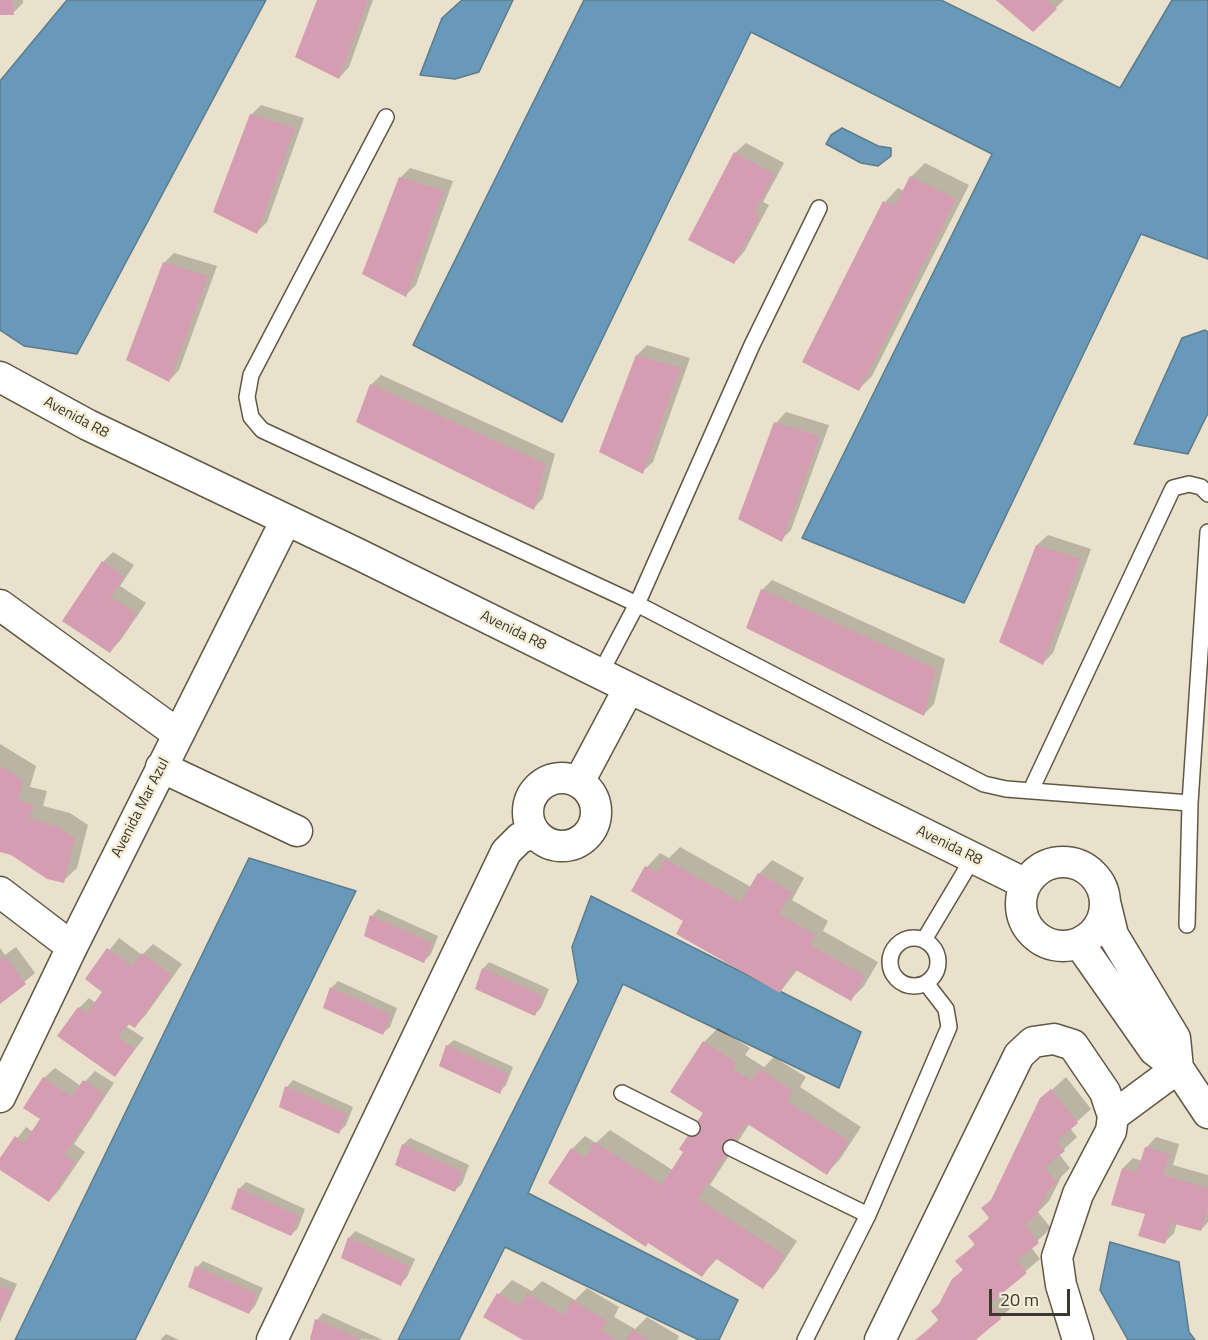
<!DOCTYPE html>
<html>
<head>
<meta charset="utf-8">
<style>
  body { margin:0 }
  #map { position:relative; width:1208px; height:1340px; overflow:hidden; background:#e9e1cb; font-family:"Titillium Web",sans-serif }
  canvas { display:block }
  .scale { position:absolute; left:989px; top:1289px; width:81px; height:27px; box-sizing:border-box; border:3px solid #3b382f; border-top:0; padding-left:8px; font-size:18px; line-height:21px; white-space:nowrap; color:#3b382f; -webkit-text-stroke:4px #f6efd8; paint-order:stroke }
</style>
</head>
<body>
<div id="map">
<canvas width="1208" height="1340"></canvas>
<div class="scale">20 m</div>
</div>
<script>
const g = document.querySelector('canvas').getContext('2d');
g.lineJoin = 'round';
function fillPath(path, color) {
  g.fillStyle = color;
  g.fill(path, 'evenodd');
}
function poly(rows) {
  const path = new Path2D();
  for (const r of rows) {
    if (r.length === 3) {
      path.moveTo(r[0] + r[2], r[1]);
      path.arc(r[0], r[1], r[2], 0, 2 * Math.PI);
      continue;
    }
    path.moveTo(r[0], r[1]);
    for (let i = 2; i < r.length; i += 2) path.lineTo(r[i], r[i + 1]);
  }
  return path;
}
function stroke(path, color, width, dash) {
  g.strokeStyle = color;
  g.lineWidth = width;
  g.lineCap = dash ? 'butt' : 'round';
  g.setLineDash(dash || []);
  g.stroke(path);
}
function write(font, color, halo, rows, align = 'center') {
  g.font = font + ' "Titillium Web",sans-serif';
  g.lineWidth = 5;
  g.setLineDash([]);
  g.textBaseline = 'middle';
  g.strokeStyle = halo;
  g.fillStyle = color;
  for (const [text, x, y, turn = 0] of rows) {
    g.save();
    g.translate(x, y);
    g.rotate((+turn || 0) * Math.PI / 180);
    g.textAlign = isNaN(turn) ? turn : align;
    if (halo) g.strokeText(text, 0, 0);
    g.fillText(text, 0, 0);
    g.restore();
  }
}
const water = poly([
  [67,0,266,0,77,354,24,346,0,330,0,81,67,0],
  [462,0,513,0,479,72,455,79,420,75,442,18,462,0],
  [584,0,941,0,1120,88,1172,0,1208,0,1208,259,1141,234,964,603,802,538,992,154,751,32,562,422,413,345,584,0],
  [842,128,878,146,891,148,891,156,878,166,861,163,826,144,831,135,842,128],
  [1205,330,1208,332,1208,413,1188,454,1134,444,1182,338,1205,330],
  [249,858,356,891,135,1340,15,1340,249,858],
  [591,896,861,1032,839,1088,623,984,528,1193,738,1300,719,1340,699,1340,505,1247,459,1340,398,1340,578,982,572,947,591,896],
  [1110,1242,1179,1262,1189,1332,1195,1340,1128,1340,1100,1290,1110,1242]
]);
const shadow = poly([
  [0,0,23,0,23,3,13,13,0,14],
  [318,0,373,0,349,67,339,78],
  [998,0,1064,0,1033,30],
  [261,105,304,118,267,222,257,232,251,115],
  [746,143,784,163,763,202,769,205,744,252,734,263,735,153],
  [925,163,969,185,872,376,859,389,804,362,885,202,898,188,904,191,911,177],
  [410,168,453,181,416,285,406,295,400,178],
  [174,253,217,266,179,370,169,381,164,263],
  [647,345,690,358,653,462,642,472,637,355],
  [381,375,555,454,543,498,533,509,371,385],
  [786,412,829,425,791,530,781,540,776,423],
  [1048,535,1091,549,1053,653,1043,663,1037,545],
  [113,552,134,565,120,586,146,603,120,641,110,651,103,562],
  [772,580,945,659,934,704,924,714,762,590],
  [0,744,36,766,30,787,47,791,43,806,70,813,88,825,77,868,63,881,11,853,0,850],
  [680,847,751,887,759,874,772,860,804,878,792,900,828,921,823,931,878,962,864,986,851,999,798,969,780,992,685,920,647,867,660,853,669,858],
  [378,909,438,936,431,954,424,961,365,935,372,916],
  [119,938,142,955,153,944,182,964,145,1016,134,1026,130,1023,127,1027,144,1038,115,1075,79,1008,89,998,96,1003,104,992,87,979],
  [16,947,35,973,0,1002,0,948,5,955],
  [489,962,549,989,541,1008,535,1014,483,969],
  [338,981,397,1008,390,1027,383,1033,331,988],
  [718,1028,750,1048,745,1055,764,1067,774,1057,806,1077,800,1087,861,1127,840,1159,827,1173,750,1123,710,1185,797,1241,776,1273,763,1287,718,1258,702,1275,572,1149,585,1136,596,1143,610,1130,674,1171,705,1112,672,1091,704,1042],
  [454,1040,513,1067,506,1085,499,1092,447,1046],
  [55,1068,81,1086,95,1071,114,1083,74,1144,85,1152,59,1190,49,1201,0,1168,0,1161,26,1127,33,1132,42,1119,44,1078],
  [1066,1077,1091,1109,1070,1128,1077,1137,1059,1154,1070,1168,1061,1177,1049,1201,1038,1212,1051,1228,1031,1247,1040,1259,1002,1291,1014,1305,976,1340,917,1340,939,1319,942,1302,953,1280,964,1269,958,1261,976,1243,970,1236,990,1217,994,1198,1042,1099],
  [293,1080,353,1107,346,1125,339,1132,280,1106,287,1087],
  [1156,1137,1179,1144,1173,1165,1208,1175,1208,1222,1201,1230,1177,1223,1174,1233,1164,1243,1123,1168,1133,1158,1142,1161,1146,1148],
  [410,1138,469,1165,462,1184,455,1190,403,1145],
  [246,1182,305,1209,298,1228,291,1235,239,1189],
  [355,1231,415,1259,407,1277,401,1284,349,1238],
  [203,1261,263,1288,255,1306,249,1313,197,1267],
  [0,1277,17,1284,0,1322],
  [512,1280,532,1291,542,1281,575,1300,587,1288,619,1307,614,1317,635,1329,647,1317,679,1336,677,1340,526,1340,485,1316,499,1294],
  [323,1313,383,1340,310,1338,317,1320],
  [166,1334,179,1340,160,1340]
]);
const building = poly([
  [0,0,12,0,14,15,0,15],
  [317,0,368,0,339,79,295,57],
  [996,0,1046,0,1057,9,1033,32],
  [250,114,295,128,257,234,213,212],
  [734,152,775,174,754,213,760,216,734,264,688,240],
  [910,176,956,199,859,391,802,362,883,201,895,206],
  [399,177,444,191,406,297,362,274],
  [163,262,208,276,169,382,126,360],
  [636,355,681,368,643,474,599,452],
  [370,384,546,464,534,510,356,422],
  [774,422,820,436,782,542,738,519],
  [1036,545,1081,559,1043,665,999,642],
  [102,561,124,576,111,597,137,614,110,653,62,621],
  [761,589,936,669,924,716,746,628],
  [0,766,23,780,18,800,34,805,30,819,56,826,75,838,64,883,47,879,11,855,0,852],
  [665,859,741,902,758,873,792,892,779,914,815,935,810,945,865,976,851,1001,794,969,780,993,676,934,683,921,631,891,645,866,658,872],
  [370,915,432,943,424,963,364,936],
  [107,948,133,966,142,953,172,975,135,1028,128,1024,118,1037,135,1049,115,1077,57,1036,78,1007,87,1013,102,992,85,979],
  [5,956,26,984,0,1004,0,960],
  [482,968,543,996,535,1016,475,989],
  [330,987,391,1015,383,1035,323,1008],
  [703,1041,737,1063,733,1069,752,1081,760,1069,793,1091,787,1101,849,1141,827,1175,746,1123,698,1199,785,1255,763,1289,715,1258,702,1277,648,1243,646,1247,548,1183,571,1148,585,1158,595,1142,662,1185,683,1152,679,1149,703,1113,670,1092],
  [446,1045,508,1074,500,1094,439,1066],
  [43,1077,72,1097,83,1080,105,1094,64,1155,75,1162,49,1202,0,1170,0,1158,15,1136,24,1143,40,1119,23,1108],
  [285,1086,347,1114,339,1134,279,1107],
  [1051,1089,1078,1123,1057,1141,1065,1151,1045,1167,1057,1183,1049,1189,1036,1216,1025,1225,1039,1243,1017,1260,1027,1273,989,1304,1001,1319,975,1340,915,1340,939,1321,931,1311,939,1304,952,1279,963,1270,955,1261,975,1245,968,1236,990,1219,981,1208,991,1200,1040,1098],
  [402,1144,463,1172,455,1192,395,1165],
  [1145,1147,1170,1154,1163,1175,1208,1188,1208,1207,1201,1231,1171,1223,1165,1244,1138,1236,1145,1214,1111,1205,1122,1168,1137,1172],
  [238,1188,299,1216,291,1236,231,1209],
  [348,1237,409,1266,401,1286,341,1258],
  [195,1266,257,1294,249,1314,188,1287],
  [0,1286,12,1291,0,1317],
  [497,1293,520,1306,527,1294,564,1315,572,1300,607,1321,601,1331,617,1340,523,1340,483,1317],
  [315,1319,362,1340,310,1340],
  [632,1330,650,1340,626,1340]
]);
const lane = poly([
  [386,117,251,375,247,397,251,417,262,430,637,604,984,784,1006,789,1190,803],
  [600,674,637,604,752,345,819,208],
  [1031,790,1173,488,1189,484,1201,487,1208,494],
  [1187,925,1190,803,1208,532],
  [914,962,24],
  [924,940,973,858],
  [622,1093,692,1128],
  [731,1148,868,1215],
  [805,1340,868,1215,949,1027,946,1009,926,983]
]);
const street = poly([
  [0,377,88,425,358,554,1026,884],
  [0,605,178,734],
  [161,767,297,831],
  [562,812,34],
  [579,782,629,688],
  [1063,904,42],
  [0,892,72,947],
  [1105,902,1113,935,1175,1038,1178,1068],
  [1079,943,1154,1050,1178,1068,1208,1113],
  [0,1097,72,947,286,520],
  [1113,1116,1178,1068],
  [272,1340,506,852,520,838,535,833],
  [880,1340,1019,1055,1033,1042,1054,1039,1073,1045,1105,1092,1113,1116,1111,1131,1078,1194,1057,1257,1061,1285,1078,1340]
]);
const streetNames = [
  ["Avenida R8",76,418,28],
  ["Avenida R8",513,631,26],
  ["Avenida Mar Azul",141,808,-63],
  ["Avenida R8",949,846,26]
];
fillPath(water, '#6999b8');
stroke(water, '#5b7c8f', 1.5);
fillPath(shadow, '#0003');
fillPath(building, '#d49db2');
stroke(lane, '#5f5844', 18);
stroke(street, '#5f5844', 33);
stroke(lane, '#fff', 15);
stroke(street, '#fff', 30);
write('15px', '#3b382f', '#f6efd8', streetNames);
</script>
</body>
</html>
